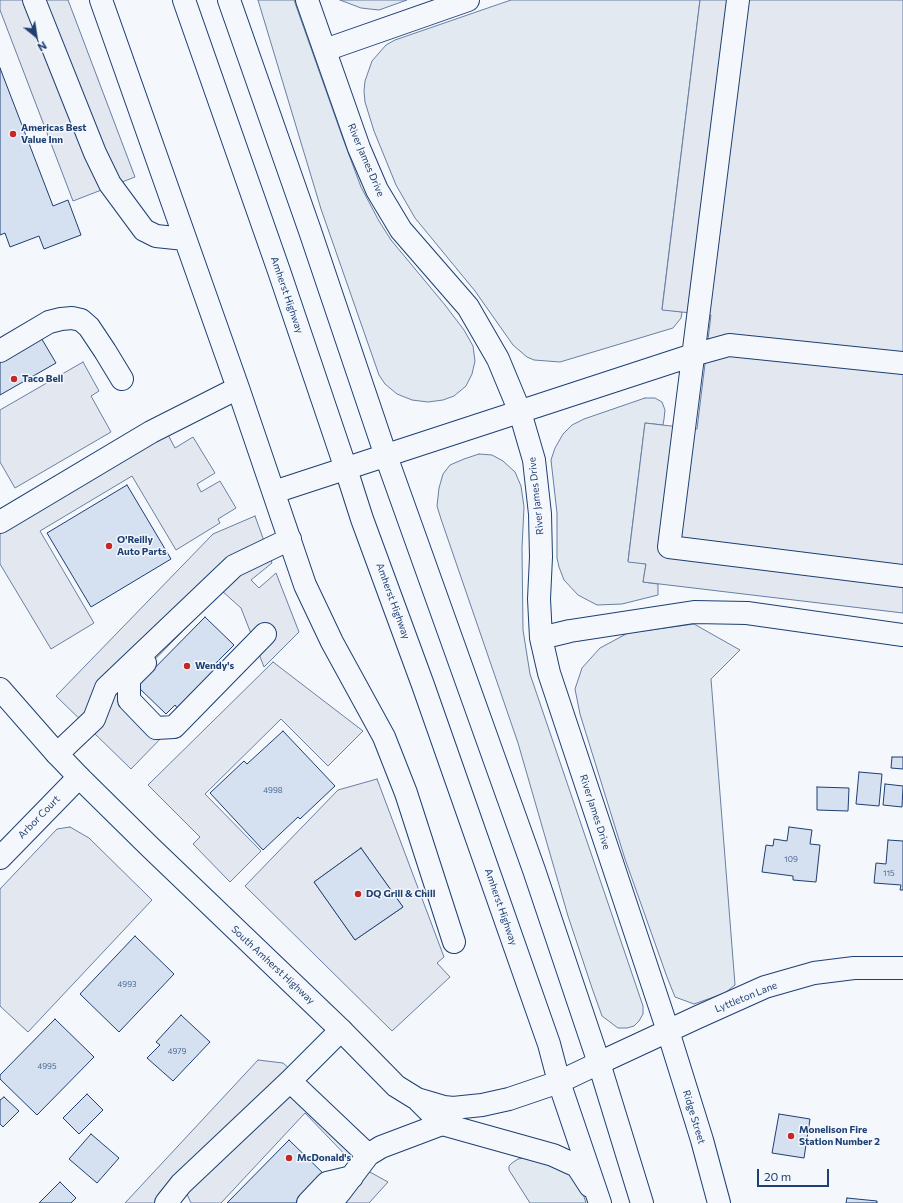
<!DOCTYPE html>
<html>
<head>
<meta charset="utf-8">
<style>
  body { margin:0 }
  #map { position:relative; width:903px; height:1203px; overflow:hidden; background:#f4f7fb; font-family:Commissioner,sans-serif }
  canvas { display:block }
  .north { position:absolute; left:16px; top:16px; width:40px; height:40px; -webkit-text-stroke:3px #f4f7fb; paint-order:stroke; rotate:150deg; font-size:11px; font-weight:700; line-height:16px; text-align:center; color:#1d3f73 }
  .north::after { content:''; display:block; margin:auto; width:14px; height:18px; background:#1d3f73; clip-path:polygon(50% 0,100% 100%,50% 72%,0 100%) }
  .scale { position:absolute; left:757px; top:1169px; width:72px; height:18px; box-sizing:border-box; border:2px solid #1d3f73; border-top:0; padding-left:5px; font-size:12px; line-height:14px; white-space:nowrap; color:#1d3f73; -webkit-text-stroke:3px #f4f7fb; paint-order:stroke }
</style>
</head>
<body>
<div id="map">
<canvas width="903" height="1203"></canvas>
<div class="north">N</div>
<div class="scale">20 m</div>
</div>
<script>
const g = document.querySelector('canvas').getContext('2d');
g.lineJoin = 'round';
function fillPath(path, color) {
  g.fillStyle = color;
  g.fill(path, 'evenodd');
}
function poly(rows) {
  const path = new Path2D();
  for (const r of rows) {
    path.moveTo(r[0], r[1]);
    for (let i = 2; i < r.length; i += 2) path.lineTo(r[i], r[i + 1]);
  }
  return path;
}
function stroke(path, color, width, dash) {
  g.strokeStyle = color;
  g.lineWidth = width;
  g.lineCap = dash ? 'butt' : 'round';
  g.setLineDash(dash || []);
  g.stroke(path);
}
function write(font, color, halo, rows, align = 'center') {
  g.font = font + ' Commissioner,sans-serif';
  g.lineWidth = 3;
  g.setLineDash([]);
  g.textBaseline = 'middle';
  g.strokeStyle = halo;
  g.fillStyle = color;
  for (const [text, x, y, turn = 0] of rows) {
    g.save();
    g.translate(x, y);
    g.rotate((+turn || 0) * Math.PI / 180);
    g.textAlign = isNaN(turn) ? turn : align;
    if (halo) g.strokeText(text, 0, 0);
    g.fillText(text, 0, 0);
    g.restore();
  }
}
const green = poly([
  [258,0,294,0,342,136,361,187,379,221,391,240,445,305,464,330,473,346,475,361,472,374,466,386,454,396,443,400,428,402,412,400,397,394,385,384,379,375,321,209,258,0],
  [340,0,407,0,379,10,361,8,340,0],
  [511,0,700,0,662,309,682,312,681,318,673,328,560,362,534,360,527,357,513,345,475,291,415,218,396,185,374,131,365,102,364,91,365,81,372,61,386,45,395,40,511,0],
  [645,398,655,398,662,402,665,410,664,419,663,425,645,423,628,561,646,564,643,582,658,584,658,595,622,604,597,605,578,595,564,580,559,567,557,558,557,513,551,460,555,448,563,434,572,425,584,419,645,398],
  [479,454,492,455,503,461,515,472,521,486,524,507,522,548,523,630,530,674,643,1006,643,1014,639,1021,634,1026,627,1028,618,1028,602,1016,592,988,568,916,518,743,441,519,437,506,439,488,443,474,450,465,464,459,479,454],
  [694,624,740,650,711,679,735,985,725,993,694,1004,675,997,667,977,625,859,580,714,575,689,582,668,600,648,628,633,694,624],
  [529,1157,555,1162,580,1184,586,1203,530,1203,509,1170,509,1166,512,1163,518,1159,529,1157]
]);
const parking = poly([
  [0,0,68,0,135,177,73,201,0,10,0,0],
  [700,0,903,0,903,613,643,582,646,564,628,562,645,423,697,429,711,315,662,310,700,0],
  [83,362,99,391,91,396,111,432,15,488,0,462,0,410,83,362],
  [167,433,175,448,193,437,215,473,197,484,201,492,220,481,236,508,218,519,220,523,176,550,132,476,40,531,94,623,51,649,0,564,0,532,167,433],
  [255,516,272,563,251,580,259,588,276,573,299,632,264,667,241,608,222,591,126,689,168,731,131,769,56,696,213,534,255,516],
  [273,662,363,731,328,766,281,719,205,794,261,851,230,882,193,844,200,837,148,785,273,662],
  [377,779,444,957,437,963,450,977,392,1031,245,886,338,790,377,779],
  [361,848,403,907,355,940,314,882,361,848],
  [70,827,89,838,152,900,28,1032,0,1006,0,889,57,829,70,827],
  [258,1060,283,1063,310,1087,368,1171,388,1182,369,1203,317,1203,354,1164,305,1113,221,1203,191,1203,186,1192,177,1203,125,1203,258,1060]
]);
const building = poly([
  [0,68,53,206,68,200,81,235,44,249,39,236,10,247,5,233,0,235,0,68],
  [40,336,56,363,0,395,0,359,40,336],
  [127,485,171,559,91,607,47,533,127,485],
  [205,617,234,645,215,664,219,668,178,709,175,705,166,714,137,686,205,617],
  [283,731,335,786,300,819,298,817,263,850,210,793,244,761,247,764,283,731],
  [892,757,903,757,903,769,891,768,892,757],
  [859,772,882,774,879,806,856,804,859,772],
  [885,784,903,786,902,807,883,805,885,784],
  [817,787,849,788,848,811,817,810,817,787],
  [789,827,812,830,810,844,820,845,816,882,793,880,793,876,762,872,766,845,773,846,774,839,787,841,789,827],
  [888,840,903,841,903,890,900,890,901,885,874,883,876,863,886,864,888,840],
  [361,848,403,907,355,940,314,882,361,848],
  [135,936,174,974,119,1032,80,994,135,936],
  [181,1015,210,1042,173,1081,147,1058,160,1045,156,1042,181,1015],
  [55,1019,94,1057,37,1115,0,1079,0,1075,55,1019],
  [87,1094,103,1110,79,1134,63,1118,87,1094],
  [4,1097,19,1111,3,1127,0,1124,0,1100,4,1097],
  [779,1114,810,1119,804,1158,772,1153,779,1114],
  [91,1134,119,1158,97,1183,69,1159,91,1134],
  [289,1140,326,1176,299,1203,227,1203,289,1140],
  [60,1182,76,1198,71,1203,39,1203,60,1182],
  [847,1198,877,1201,877,1203,846,1203,847,1198]
]);
const minor = poly([
  [34,0,95,153,110,184,144,230,156,236,185,239],
  [101,0,238,388,305,585,332,642,384,737,406,793,454,942],
  [307,0,359,148,377,190,401,230,468,307,498,359,520,412,534,460,540,514,541,557,539,599,541,638,549,673,668,1031,702,1140,719,1203],
  [738,0,669,547,903,576],
  [325,50,468,0],
  [0,351,49,322,61,319,72,318,81,320,89,327,105,351,122,379],
  [274,492,693,355,729,345,903,363],
  [0,522,151,432,238,388],
  [541,638,570,631,694,612,747,613,903,635],
  [145,663,129,679,129,700,156,728,174,727,265,634],
  [57,754,94,719,106,688,234,566,290,539],
  [0,858,79,777],
  [599,1063,698,1017,765,987,814,973,854,968,903,968],
  [290,1081,368,1155],
  [166,1203,181,1184,290,1081,341,1030],
  [308,1203,327,1183,352,1177],
  [331,1203,340,1192,368,1155,381,1147,442,1124,452,1110]
]);
const major = poly([
  [386,456,534,870,599,1063,642,1203],
  [346,469,362,519,423,685,549,1044,559,1082,600,1203],
  [0,689,57,754,79,777,149,846,341,1030,396,1086,417,1099,444,1107,453,1108,482,1105,509,1099,559,1082,599,1063],
  [419,1101,442,1124,553,1155,577,1166,590,1186]
]);
const highway = poly([
  [184,0,279,271,346,469],
  [229,0,310,231,386,456]
]);
const markers = [
  [13,134,4,"#c62828"],
  [14,379,4,"#c62828"],
  [109,546,4,"#c62828"],
  [187,666,4,"#c62828"],
  [358,894,4,"#c62828"],
  [791,1136,4,"#c62828"],
  [289,1158,4,"#c62828"]
];
const numberNames = [
  ["4998",273,790],
  ["109",791,859],
  ["115",889,873],
  ["4993",127,984],
  ["4979",177,1051],
  ["4995",47,1066]
];
const poiNames = [
  ["Americas Best",21,128],
  ["Value Inn",21,140],
  ["Taco Bell",22,379],
  ["O'Reilly",117,540],
  ["Auto Parts",117,552],
  ["Wendy's",195,666],
  ["DQ Grill & Chill",366,894],
  ["Monelison Fire",799,1130],
  ["Station Number 2",799,1142],
  ["McDonald's",297,1158]
];
const streetNames = [
  ["River James Drive",366,160,67],
  ["Amherst Highway",287,295,71],
  ["River James Drive",536,496,-96],
  ["Amherst Highway",393,601,70],
  ["River James Drive",595,812,72],
  ["Arbor Court",39,817,-46],
  ["Amherst Highway",501,907,71],
  ["South Amherst Highway",273,965,43],
  ["Lyttleton Lane",746,997,-22],
  ["Ridge Street",694,1117,73]
];
fillPath(green, '#e3e9f0');
stroke(green, '#687fa3', 1);
fillPath(parking, '#e3e8f0');
stroke(parking, '#687fa3', 1);
fillPath(building, '#d5e0f0');
stroke(building, '#1d3f73', 1);
stroke(minor, '#1d3f73', 24);
stroke(major, '#1d3f73', 24);
stroke(highway, '#1d3f73', 24);
stroke(minor, '#f4f7fb', 22);
stroke(major, '#f4f7fb', 22);
stroke(highway, '#f4f7fb', 22);
for (const [x, y, r, color] of markers) {
  const dot = new Path2D();
  dot.arc(x, y, r, 0, 2 * Math.PI);
  g.fillStyle = color;
  g.fill(dot);
  stroke(dot, '#f4f7fb', 1.5);
}
write('8px', '#4b6792', null, numberNames);
write('bold 10px', '#1d3f73', '#f4f7fb', poiNames, 'left');
write('10px', '#1d3f73', '#f4f7fb', streetNames);
</script>
</body>
</html>
